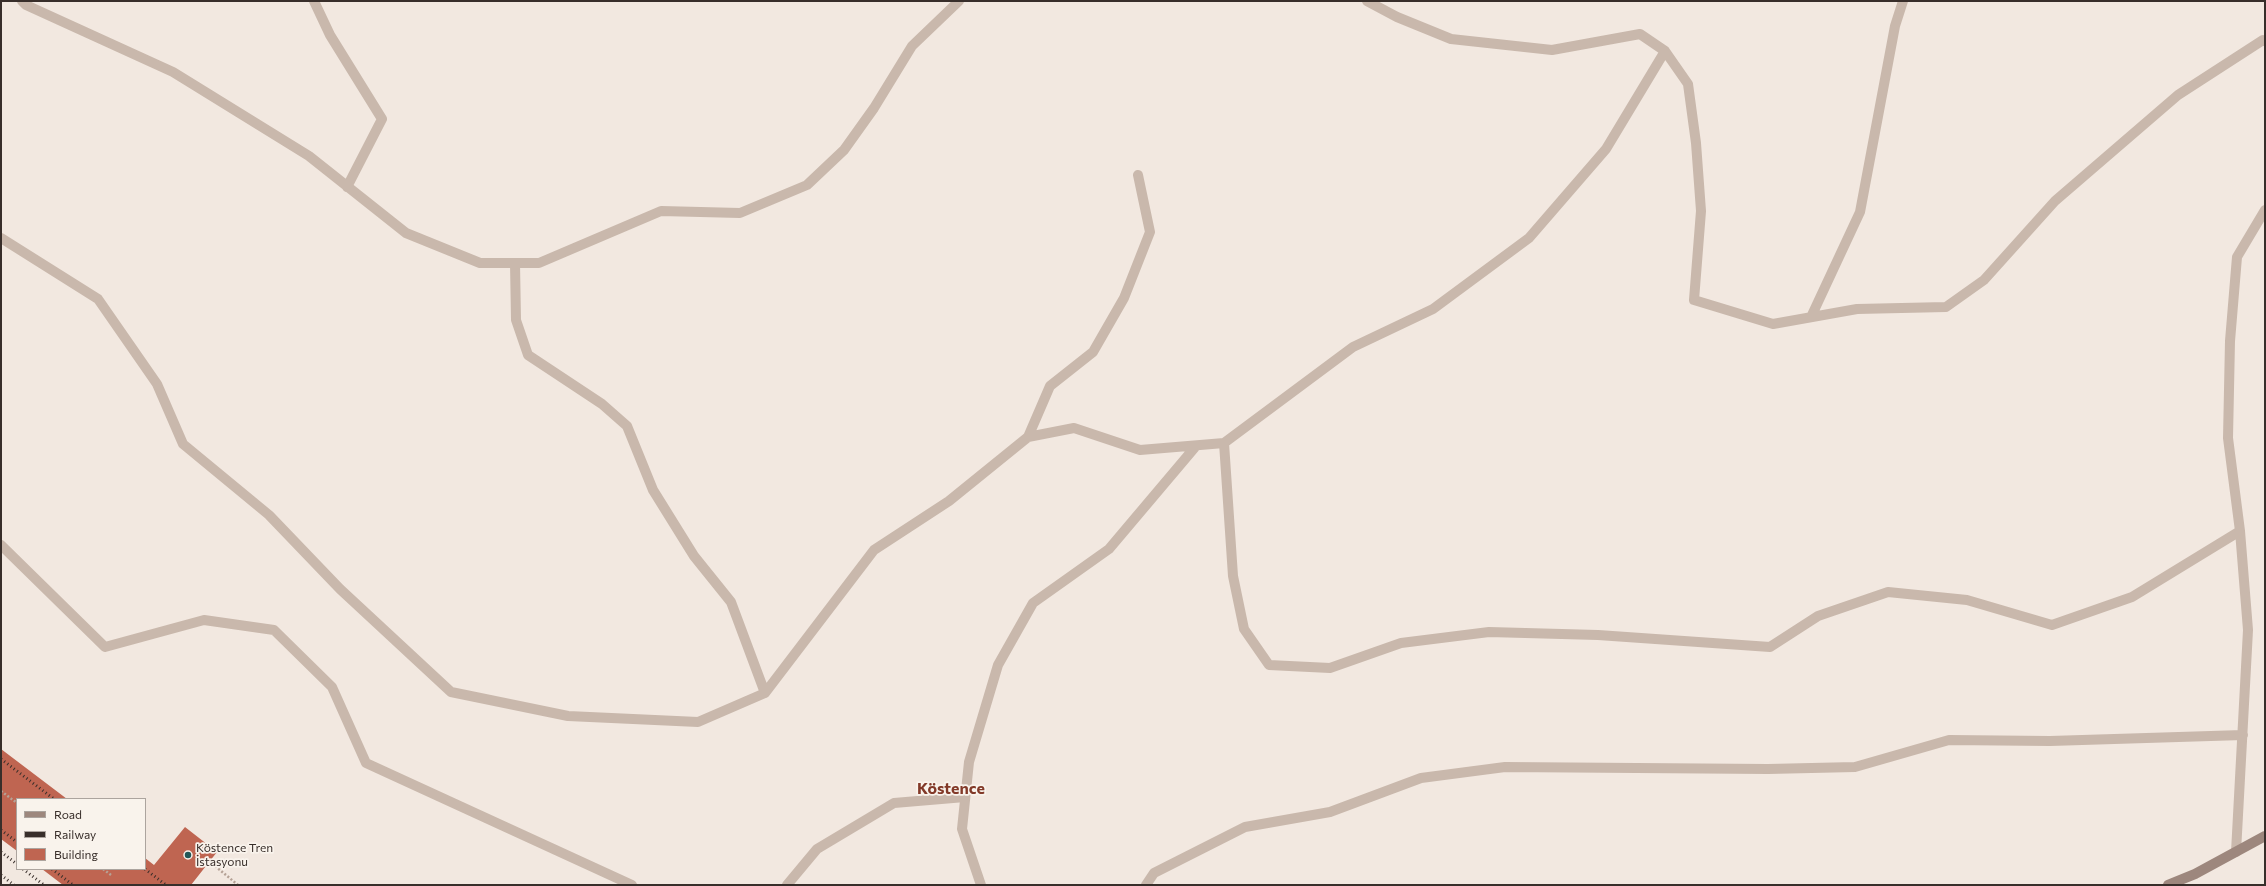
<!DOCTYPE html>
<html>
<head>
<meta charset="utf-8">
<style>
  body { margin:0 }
  #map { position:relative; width:2266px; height:886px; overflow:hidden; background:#f2e8e0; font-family:Commissioner,sans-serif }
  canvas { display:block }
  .frame { position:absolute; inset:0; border:2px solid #382e2a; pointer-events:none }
  .legend { position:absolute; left:16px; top:798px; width:130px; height:72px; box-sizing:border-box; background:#f9f3ec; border:1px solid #aca49e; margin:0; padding:5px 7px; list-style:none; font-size:12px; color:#382e2a }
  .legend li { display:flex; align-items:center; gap:8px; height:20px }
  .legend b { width:20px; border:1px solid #aca49e }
</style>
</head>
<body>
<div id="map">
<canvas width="2266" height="886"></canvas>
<div class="frame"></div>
<ul class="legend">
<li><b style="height:5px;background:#9d877d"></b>Road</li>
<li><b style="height:5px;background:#382e2a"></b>Railway</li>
<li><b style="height:11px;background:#bf6551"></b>Building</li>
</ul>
</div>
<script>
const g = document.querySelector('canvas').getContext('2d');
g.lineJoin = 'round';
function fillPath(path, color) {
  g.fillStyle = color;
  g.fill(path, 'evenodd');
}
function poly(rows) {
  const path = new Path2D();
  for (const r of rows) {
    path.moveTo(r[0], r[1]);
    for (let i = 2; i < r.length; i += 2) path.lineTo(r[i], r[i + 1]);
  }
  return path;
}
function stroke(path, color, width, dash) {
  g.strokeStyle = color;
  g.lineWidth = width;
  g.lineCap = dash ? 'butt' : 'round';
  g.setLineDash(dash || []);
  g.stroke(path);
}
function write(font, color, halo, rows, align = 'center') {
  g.font = font + ' Commissioner,sans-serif';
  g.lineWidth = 3.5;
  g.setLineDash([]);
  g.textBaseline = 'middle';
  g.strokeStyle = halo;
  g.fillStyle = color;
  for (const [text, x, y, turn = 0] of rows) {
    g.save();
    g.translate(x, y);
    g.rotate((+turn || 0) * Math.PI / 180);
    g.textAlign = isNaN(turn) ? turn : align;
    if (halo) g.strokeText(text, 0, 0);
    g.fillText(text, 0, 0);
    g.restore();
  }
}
const building = poly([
  [1,749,67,799,17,799,17,851,1,839],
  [185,827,217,852,191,885,63,885,42,869,145,869,145,858,154,865]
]);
const path = poly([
  [1,791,17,803],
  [209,861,238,885],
  [103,869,111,875]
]);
const street = poly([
  [22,1,26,5,173,72,309,156,406,233,480,263,539,263,661,211,740,213,807,185,844,150,874,108,912,46,959,1],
  [314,1,330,35,382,119,347,187],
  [1367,1,1397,17,1451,39,1552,50,1640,34,1665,51,1688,84,1696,143,1701,211,1694,300,1773,324,1857,309,1946,307,1984,280,2055,201,2178,95,2263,40,2265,41],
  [1,238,98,299,157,384,183,444,269,515,340,589,451,692,568,716,698,722,765,693,874,550,949,501,1028,437,1074,428,1140,450,1224,443,1353,347,1433,309,1529,238,1606,149,1665,51],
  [515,263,516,320,528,355,602,404,627,426,653,490,694,556,731,602,765,693],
  [1811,317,1860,212,1895,26,1903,1],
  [1028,437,1050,386,1093,352,1124,298,1150,232,1138,175],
  [1224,443,1233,576,1244,629,1269,665,1330,668,1401,643,1489,632,1598,635,1770,647,1818,616,1888,592,1967,600,2052,625,2132,597,2240,531],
  [1,545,105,647,204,620,274,630,332,687,366,763,632,885],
  [2236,852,2248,630,2240,531,2228,438,2230,341,2237,257,2265,210],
  [787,885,817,849,894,803,965,797],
  [981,885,962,829,969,762,998,665,1033,603,1109,549,1196,446],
  [1146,885,1154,873,1245,827,1330,812,1421,778,1505,767,1768,769,1855,767,1949,740,2050,741,2243,735]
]);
const secondary = poly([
  [2168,885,2195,874,2265,836]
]);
const rail = poly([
  [1,759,54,799],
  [1,830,17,842],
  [1,852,17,864],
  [23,869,44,885],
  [52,869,73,885],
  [145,869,166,885],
  [1,875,14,885]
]);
const markers = [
  [188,855,4,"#225757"]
];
const poiNames = [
  ["Köstence Tren",196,848],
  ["İstasyonu",196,862]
];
const districtNames = [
  ["Köstence",951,789]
];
fillPath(building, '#bf6551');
stroke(path, '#b5a296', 2.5, [2, 2]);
stroke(street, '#c9b8ac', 10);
stroke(secondary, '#9d877d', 10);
stroke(rail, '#382e2a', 3, [1, 3]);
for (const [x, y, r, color] of markers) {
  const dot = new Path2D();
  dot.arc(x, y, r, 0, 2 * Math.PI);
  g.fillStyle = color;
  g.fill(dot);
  stroke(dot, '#f9f3ec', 1.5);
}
write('12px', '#382e2a', '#f9f3ec', poiNames, 'left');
write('bold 16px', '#823928', '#f9f3ec', districtNames);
</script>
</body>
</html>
